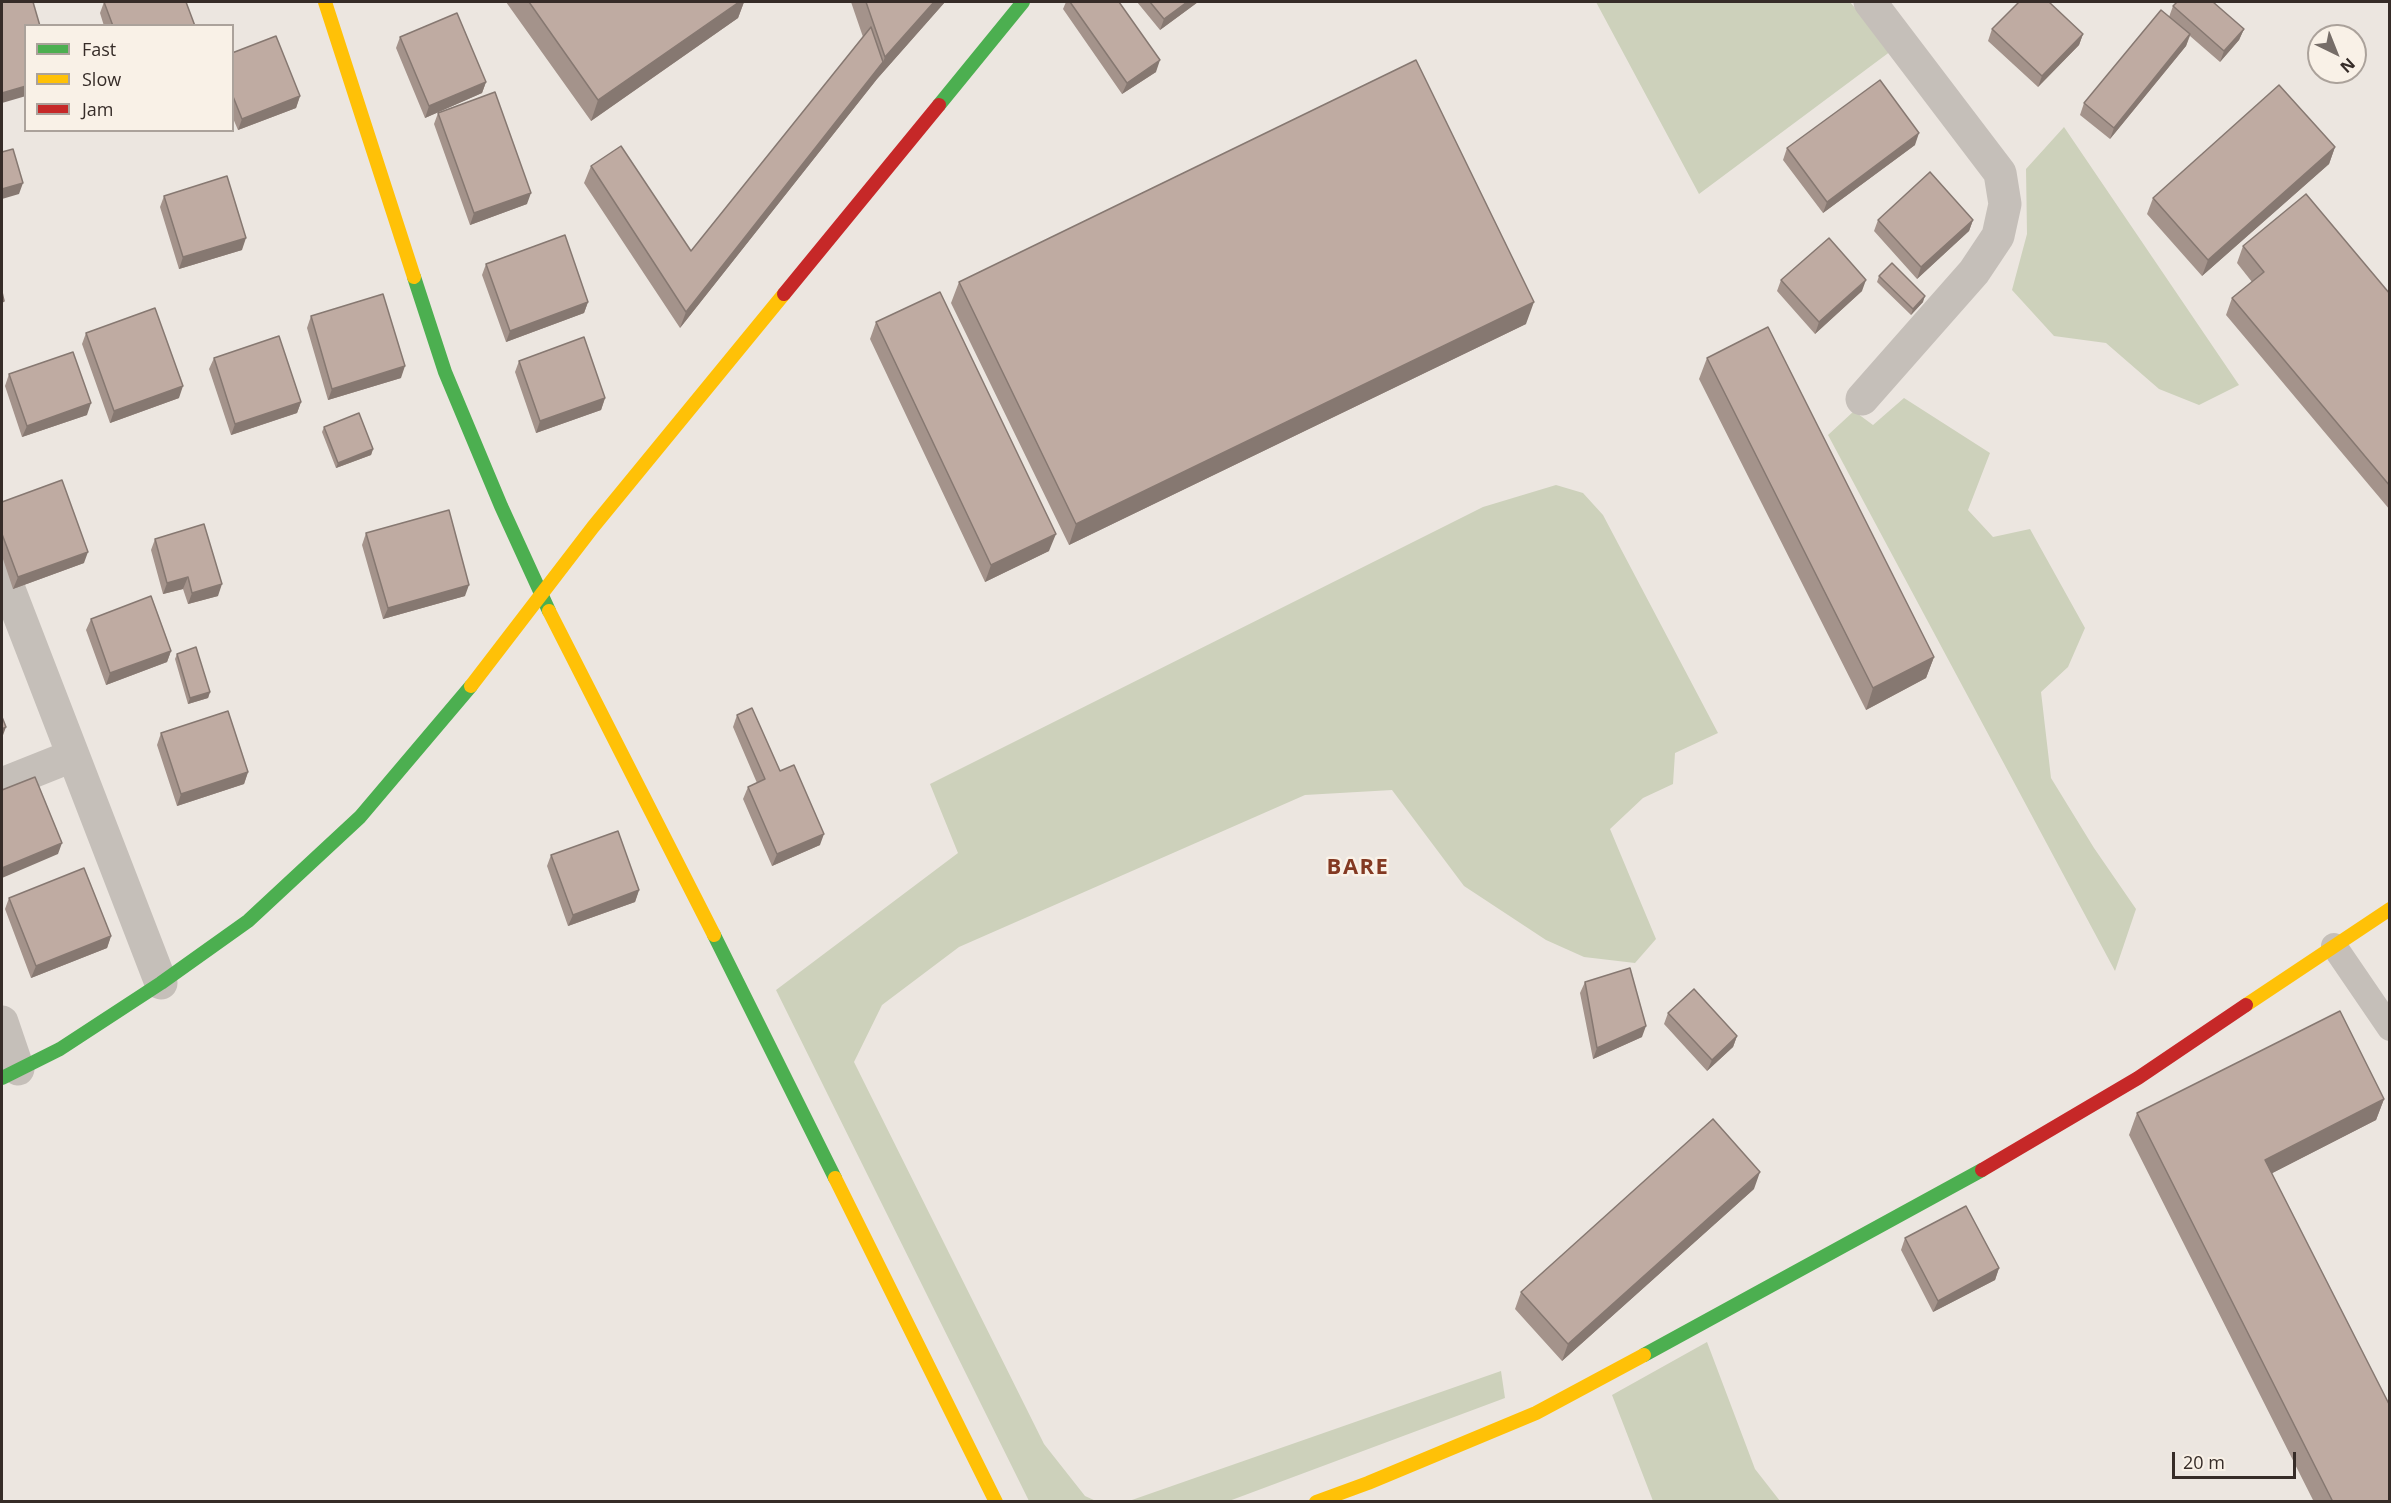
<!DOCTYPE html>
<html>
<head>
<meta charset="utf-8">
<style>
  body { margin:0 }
  #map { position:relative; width:2391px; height:1503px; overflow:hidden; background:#ece6e0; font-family:"Open Sans",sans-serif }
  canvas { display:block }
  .frame { position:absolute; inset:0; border:3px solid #362c28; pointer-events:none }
  .legend { position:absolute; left:24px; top:24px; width:210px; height:108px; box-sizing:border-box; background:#f9f1e7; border:2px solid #aba29b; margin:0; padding:8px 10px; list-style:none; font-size:18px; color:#362c28 }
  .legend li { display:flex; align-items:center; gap:12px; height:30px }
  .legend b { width:30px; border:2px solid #aba29b }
  .north { position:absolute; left:2307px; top:24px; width:60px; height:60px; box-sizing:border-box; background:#f9f1e7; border:2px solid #aba29b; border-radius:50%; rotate:137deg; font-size:16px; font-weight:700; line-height:24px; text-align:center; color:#362c28 }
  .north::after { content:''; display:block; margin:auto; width:21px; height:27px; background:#766d68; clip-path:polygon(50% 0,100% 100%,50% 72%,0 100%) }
  .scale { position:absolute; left:2172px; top:1452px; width:124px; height:27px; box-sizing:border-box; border:3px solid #362c28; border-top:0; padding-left:8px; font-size:18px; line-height:21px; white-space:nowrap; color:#362c28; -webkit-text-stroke:4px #f9f1e7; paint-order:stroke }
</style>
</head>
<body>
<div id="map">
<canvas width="2391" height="1503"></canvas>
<div class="frame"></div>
<ul class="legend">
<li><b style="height:8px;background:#4caf50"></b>Fast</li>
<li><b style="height:8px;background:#ffc107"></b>Slow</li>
<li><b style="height:8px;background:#c62828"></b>Jam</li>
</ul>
<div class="north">N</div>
<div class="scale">20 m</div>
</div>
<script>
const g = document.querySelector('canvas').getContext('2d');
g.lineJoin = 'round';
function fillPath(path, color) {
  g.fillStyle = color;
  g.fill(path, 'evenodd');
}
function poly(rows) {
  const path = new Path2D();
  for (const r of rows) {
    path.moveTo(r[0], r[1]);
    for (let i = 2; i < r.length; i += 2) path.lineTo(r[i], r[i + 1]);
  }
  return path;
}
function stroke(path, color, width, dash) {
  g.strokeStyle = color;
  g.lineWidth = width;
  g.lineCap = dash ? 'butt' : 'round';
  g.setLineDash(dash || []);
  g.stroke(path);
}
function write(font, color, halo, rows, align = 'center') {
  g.font = font + ' "Open Sans",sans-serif';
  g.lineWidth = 5;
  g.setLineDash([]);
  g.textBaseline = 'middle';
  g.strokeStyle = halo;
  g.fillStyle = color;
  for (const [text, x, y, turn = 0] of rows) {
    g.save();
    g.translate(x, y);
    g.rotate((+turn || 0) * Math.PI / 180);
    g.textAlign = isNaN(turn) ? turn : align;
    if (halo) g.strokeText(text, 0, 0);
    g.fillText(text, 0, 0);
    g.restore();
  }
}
const green = poly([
  [1596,2,1850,2,1891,51,1699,194],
  [2064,127,2239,385,2199,405,2159,389,2106,343,2054,336,2012,290,2027,234,2026,169],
  [1904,398,1990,453,1968,510,1993,537,2030,529,2085,628,2068,667,2041,692,2051,778,2094,848,2136,909,2115,971,1828,435,1854,411,1873,425],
  [1556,485,1583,493,1603,515,1718,733,1675,753,1673,784,1643,798,1610,829,1656,939,1635,963,1584,957,1546,940,1464,886,1392,790,1305,795,959,947,882,1005,854,1062,1044,1444,1085,1496,1096,1501,1029,1501,776,990,958,853,930,784,1483,507],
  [1707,1342,1755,1469,1780,1501,1653,1501,1612,1395],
  [1501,1371,1505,1398,1229,1501,1129,1501]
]);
const lane = poly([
  [2334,946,2390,1028]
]);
const street = poly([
  [1862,399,1974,272,1998,236,2005,204,2000,173,1870,2],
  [2,571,161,983],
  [2,784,72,756],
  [2,1022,18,1069]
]);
const fast = poly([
  [939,105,1023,2],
  [414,277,445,372,501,506,549,611],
  [714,935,835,1178],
  [2,1078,60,1049,161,983,248,921,360,817,471,686],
  [1644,1355,1982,1170]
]);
const slow = poly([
  [325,2,414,277],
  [549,611,714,935],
  [471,686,593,527,784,294],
  [2246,1005,2390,909],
  [835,1178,996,1502],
  [1316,1502,1368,1483,1536,1413,1644,1355]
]);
const jam = poly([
  [784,294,939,105],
  [1982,1170,2138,1078,2246,1005]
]);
const wall = poly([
  [104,2,195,26,104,26,100,13],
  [506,2,744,2,738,18,591,121],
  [851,2,945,2,877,79,680,328,584,183,591,166,691,251,863,37],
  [1066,2,1119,2,1156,72,1122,94,1063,9],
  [1137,2,1198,2,1160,30],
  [2173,6,2244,29,2239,40,2220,62,2190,36,2186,46,2110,139,2080,115,2084,103,2169,17],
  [1992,29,2083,34,2079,45,2038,87,1988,41],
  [400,37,486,82,482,93,425,118,396,48],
  [232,53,300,96,296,108,238,130,232,116],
  [438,113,527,204,470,225,434,124],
  [1915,145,1823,213,1783,160,1787,148],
  [2335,147,2329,164,2202,276,2147,214,2153,198],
  [164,196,242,250,179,269,160,207],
  [1878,220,1973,220,1969,231,1917,279,1874,231],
  [2243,246,2390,294,2390,510,2226,315,2232,298,2252,282,2237,263],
  [486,264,588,302,584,313,506,342,482,275],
  [1879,276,1923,302,1911,315,1877,282],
  [1781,280,1862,291,1815,334,1777,291],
  [959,282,1526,324,1069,545,951,303],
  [311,316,401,378,328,400,307,328],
  [876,322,1049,551,985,582,870,339],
  [86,333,179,398,110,423,82,344],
  [214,358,301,402,297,413,231,435,209,369],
  [1707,358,1934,657,1926,678,1866,710,1699,379],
  [519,361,605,398,601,410,536,433,515,372],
  [9,374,87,415,22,437,5,386],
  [324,427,373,449,371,455,336,468,322,432],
  [2,502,84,563,13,589,2,556],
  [366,533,465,596,383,619,362,545],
  [155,539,218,596,188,604,183,589,163,594,151,550],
  [91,619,171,651,167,662,106,685,86,630],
  [177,654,210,692,208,698,188,704,175,659],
  [737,715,780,771,820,845,772,866,743,799,748,787,757,783,733,727],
  [161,733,248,772,244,784,177,806,157,745],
  [551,855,639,890,635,902,568,926,547,866],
  [9,898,111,936,107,948,31,978,5,909],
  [1585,982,1642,1037,1593,1059,1580,993],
  [1668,1013,1737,1036,1733,1047,1707,1071,1664,1024],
  [2384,1099,2376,1120,2272,1173,2390,1502,2314,1502,2129,1135,2137,1113],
  [1754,1189,1562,1361,1515,1309,1521,1292],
  [1905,1238,1999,1268,1995,1280,1933,1312,1901,1250]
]);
const shadedWall = poly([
  [739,2,744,2,738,18,591,121,598,100],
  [934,2,945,2,877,79,680,328,686,312,883,62,885,57],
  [1187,2,1198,2,1160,30,1164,19],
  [2244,29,2239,40,2220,62,2224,51],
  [2083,34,2079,45,2038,87,2042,76],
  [2190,34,2186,46,2110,139,2114,128],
  [1160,60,1156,72,1122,94,1127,83],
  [486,82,482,93,425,118,429,106],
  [26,86,26,96,2,103,2,93],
  [300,96,296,108,238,130,242,119],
  [1919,133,1915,145,1823,213,1827,202],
  [2335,147,2329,164,2202,276,2208,260],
  [23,183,19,194,2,199,2,189],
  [531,193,527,204,470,225,474,213],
  [1973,220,1969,231,1917,279,1921,267],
  [246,238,242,250,179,269,183,257],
  [1866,280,1862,291,1815,334,1819,322],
  [1925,296,1923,302,1911,315,1913,309],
  [588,302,584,313,506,342,510,331],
  [1534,302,1526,324,1069,545,1076,524],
  [405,366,401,378,328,400,332,389],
  [183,386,179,398,110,423,114,411],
  [605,398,601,410,536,433,540,421],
  [301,402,297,413,231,435,235,424],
  [91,403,87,415,22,437,27,426],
  [373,449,371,455,336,468,338,463],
  [1056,534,1049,551,985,582,991,565],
  [88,552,84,563,13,589,18,577],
  [188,577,183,589,163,594,167,583],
  [222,584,218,596,188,604,192,593],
  [469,585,465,596,383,619,388,608],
  [171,651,167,662,106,685,110,673],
  [1934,657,1926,678,1866,710,1873,688],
  [210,692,208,698,188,704,190,698],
  [6,727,2,738,2,729],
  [248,772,244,784,177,806,181,794],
  [824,834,820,845,772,866,777,854],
  [62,843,58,854,2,878,2,868],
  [639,890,635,902,568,926,573,915],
  [111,936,107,948,31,978,36,966],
  [1646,1026,1642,1037,1593,1059,1597,1048],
  [1737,1036,1733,1047,1707,1071,1712,1060],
  [2384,1099,2376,1120,2257,1181,2265,1160],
  [1760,1172,1754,1189,1562,1361,1568,1344],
  [1999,1268,1995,1280,1933,1312,1938,1301]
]);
const building = poly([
  [2,2,33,2,40,26,26,26,26,86,2,93,2,2],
  [104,2,186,2,195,26,113,26,104,2],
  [529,2,739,2,598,100,529,2],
  [866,2,934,2,885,57,866,2],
  [1070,2,1119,2,1160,60,1127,83,1070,2],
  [1150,2,1187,2,1164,19,1150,2],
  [2019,2,2049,2,2083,34,2042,76,1992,29,2019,2],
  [2177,2,2213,2,2244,29,2224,51,2173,6,2177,2],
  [2161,10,2190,34,2114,128,2084,103,2161,10],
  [457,13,486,82,429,106,400,37,457,13],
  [871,27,883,62,686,312,591,166,621,146,691,251,871,27],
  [276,36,300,96,242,119,232,94,232,53,276,36],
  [1416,60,1534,302,1076,524,959,282,1416,60],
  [1880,80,1919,133,1827,202,1787,148,1880,80],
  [2279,85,2335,147,2208,260,2153,198,2279,85],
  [495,92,531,193,474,213,438,113,495,92],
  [13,149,23,183,2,189,2,152,13,149],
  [1930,172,1973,220,1921,267,1878,220,1930,172],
  [227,176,246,238,183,257,164,196,227,176],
  [2306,194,2390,294,2390,486,2232,298,2264,272,2243,246,2306,194],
  [565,235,588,302,510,331,486,264,565,235],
  [1829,238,1866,280,1819,322,1781,280,1829,238],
  [1892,263,1925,296,1913,309,1879,276,1892,263],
  [2,292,4,301,2,302,2,292],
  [940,292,1056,534,991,565,876,322,940,292],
  [383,294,405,366,332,389,311,316,383,294],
  [155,308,183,386,114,411,86,333,155,308],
  [1768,327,1934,657,1873,688,1707,358,1768,327],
  [279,336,301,402,235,424,214,358,279,336],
  [584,337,605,398,540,421,519,361,584,337],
  [73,352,91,403,27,426,9,374,73,352],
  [359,413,373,449,338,463,324,427,359,413],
  [62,480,88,552,18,577,2,534,2,502,62,480],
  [449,510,469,585,388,608,366,533,449,510],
  [204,524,222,584,192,593,188,577,167,583,155,539,204,524],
  [151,596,171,651,110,673,91,619,151,596],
  [196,647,210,692,190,698,177,654,196,647],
  [752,708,780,771,794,765,824,834,777,854,748,787,765,779,737,715,752,708],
  [228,711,248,772,181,794,161,733,228,711],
  [2,717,6,727,2,729,2,717],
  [35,777,62,843,2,868,2,790,35,777],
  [618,831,639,890,573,915,551,855,618,831],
  [84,868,111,936,36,966,9,898,84,868],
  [1630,968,1646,1026,1597,1048,1585,982,1630,968],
  [1694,989,1737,1036,1712,1060,1668,1013,1694,989],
  [2340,1011,2384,1099,2265,1160,2390,1406,2390,1502,2333,1502,2137,1113,2340,1011],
  [1713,1119,1760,1172,1568,1344,1521,1292,1713,1119],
  [1966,1206,1999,1268,1938,1301,1905,1238,1966,1206]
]);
const districtNames = [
  ["BARE",1358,868]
];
fillPath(green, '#cdd1bb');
stroke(lane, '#c5bfb9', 26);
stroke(street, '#c5bfb9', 33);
stroke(fast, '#4caf50', 14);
stroke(slow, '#ffc107', 14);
stroke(jam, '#c62828', 14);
fillPath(wall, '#a4938b');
fillPath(shadedWall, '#867871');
fillPath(building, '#bfaba2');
stroke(building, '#867871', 1.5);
g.letterSpacing = '1.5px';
write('bold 22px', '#833922', '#f9f1e7', districtNames);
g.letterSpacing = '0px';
</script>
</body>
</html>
